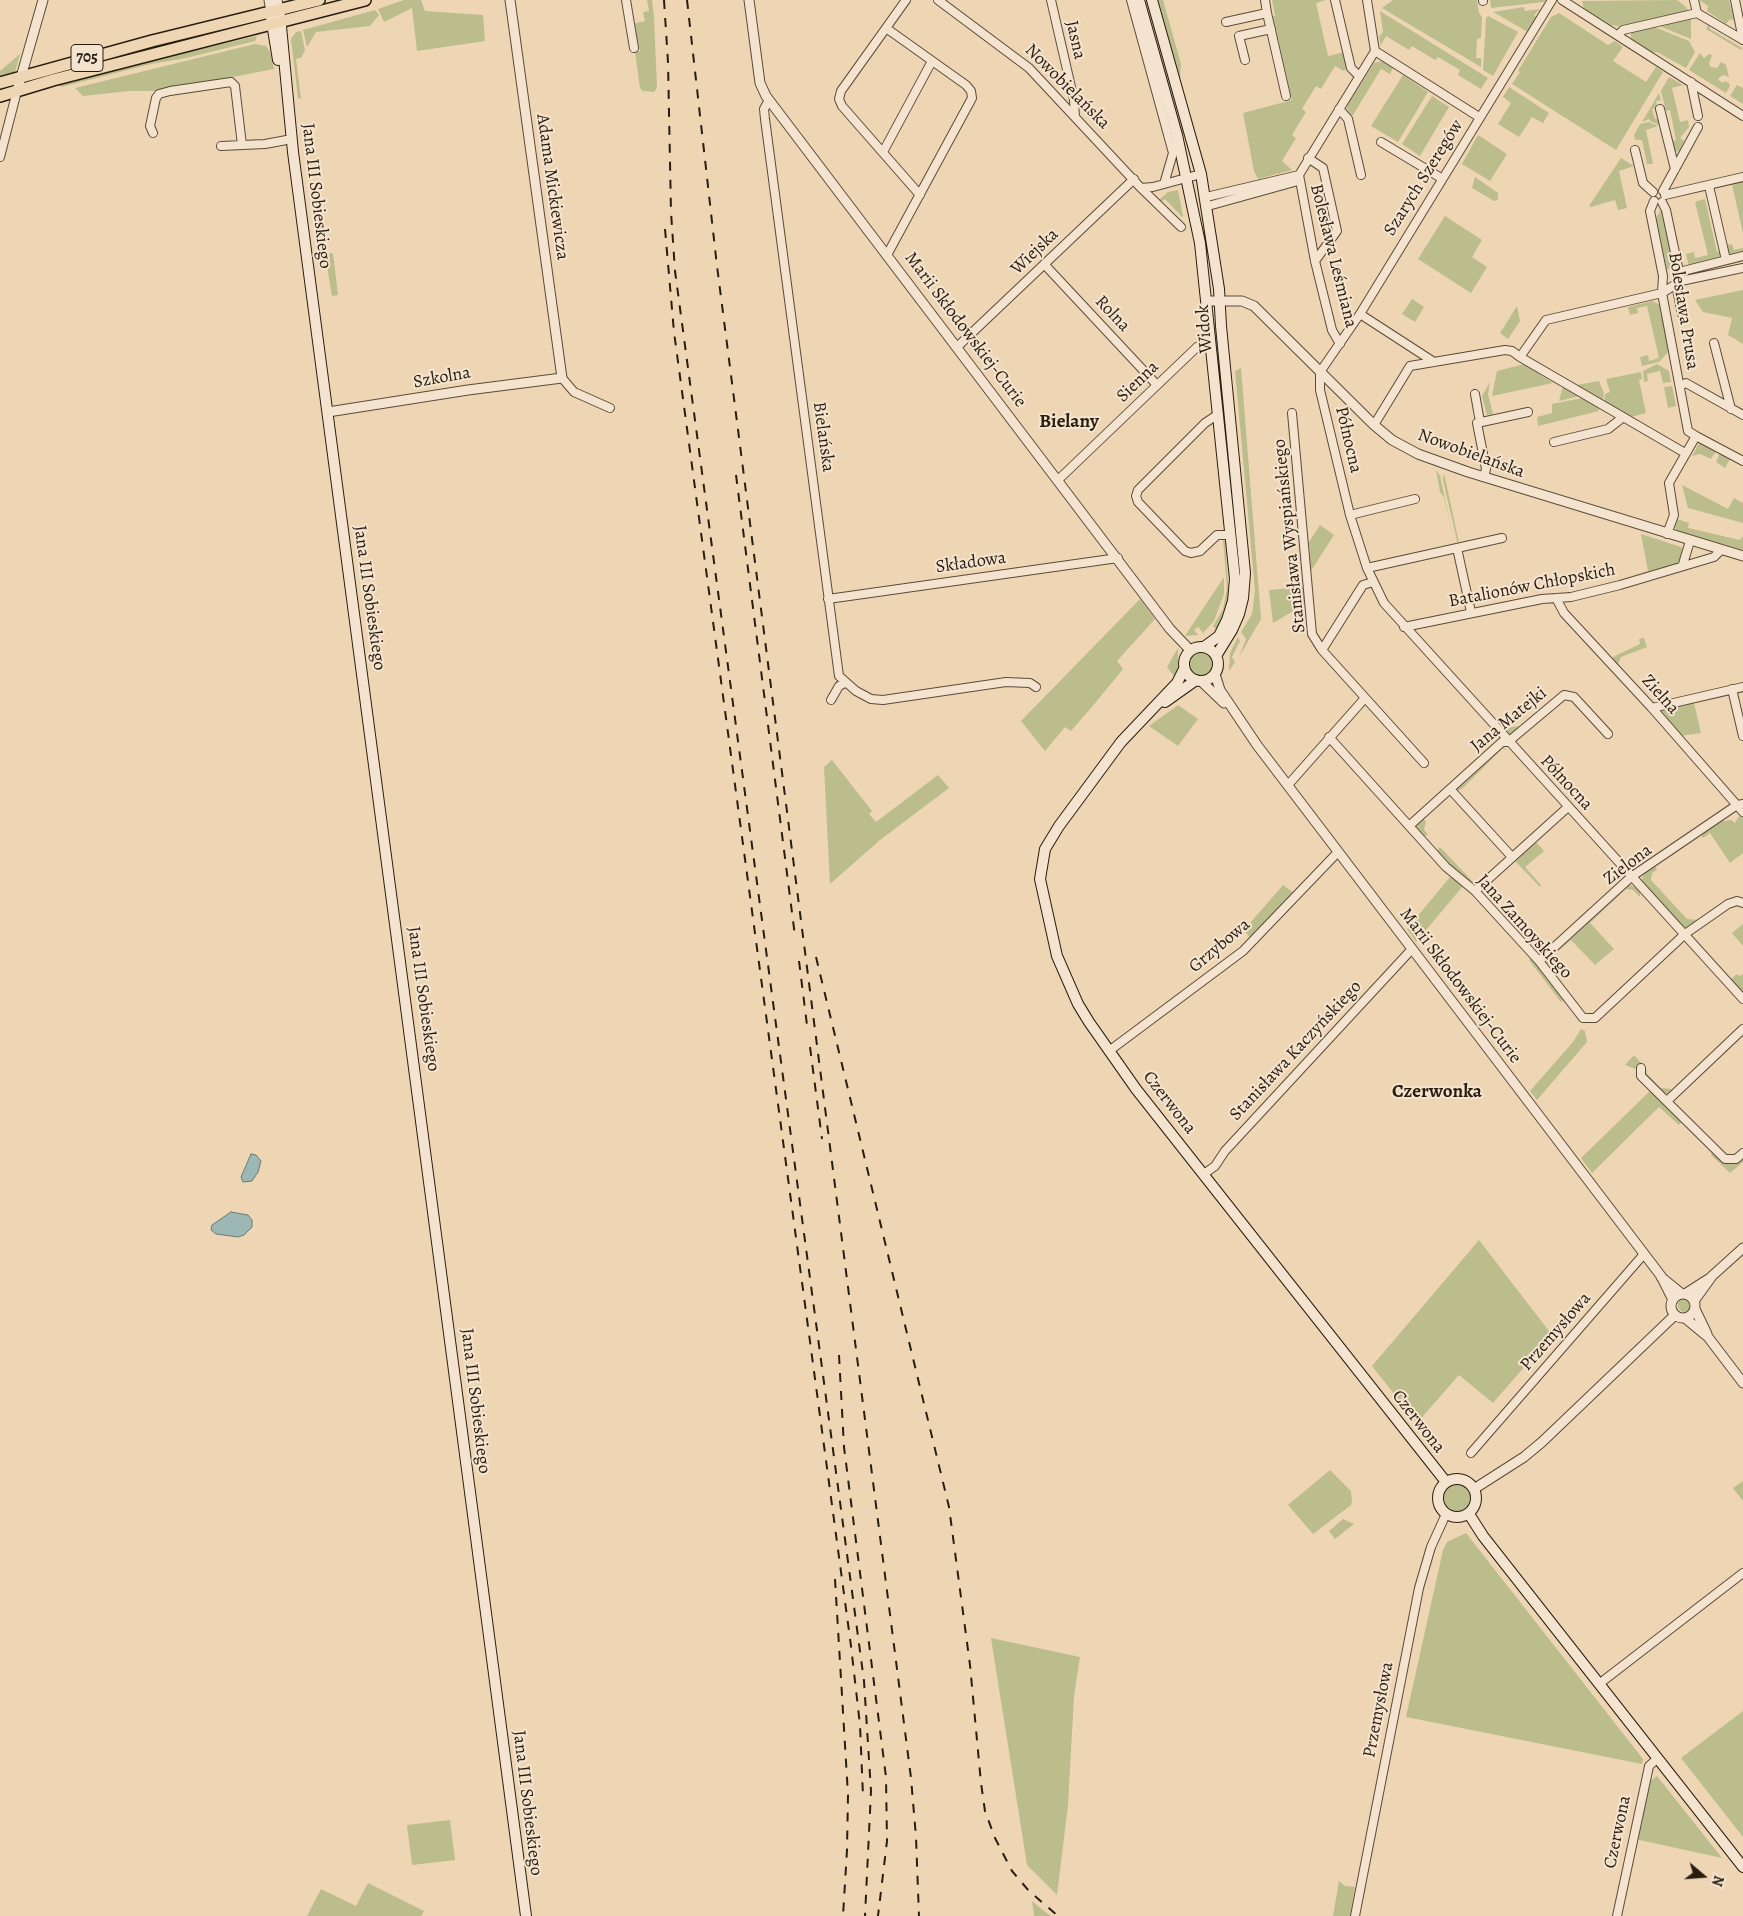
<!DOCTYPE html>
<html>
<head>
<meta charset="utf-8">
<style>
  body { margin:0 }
  #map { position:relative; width:1743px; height:1916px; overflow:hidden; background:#eed6b5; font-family:Alegreya,serif }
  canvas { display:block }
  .north { position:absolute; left:1678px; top:1851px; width:50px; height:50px; -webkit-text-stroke:4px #f4e4cf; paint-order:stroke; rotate:108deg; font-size:14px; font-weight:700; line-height:20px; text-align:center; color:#291d0e }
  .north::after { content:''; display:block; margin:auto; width:18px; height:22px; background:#291d0e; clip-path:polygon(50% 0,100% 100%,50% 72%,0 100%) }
</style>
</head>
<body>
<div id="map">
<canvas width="1743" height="1916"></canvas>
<div class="north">N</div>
</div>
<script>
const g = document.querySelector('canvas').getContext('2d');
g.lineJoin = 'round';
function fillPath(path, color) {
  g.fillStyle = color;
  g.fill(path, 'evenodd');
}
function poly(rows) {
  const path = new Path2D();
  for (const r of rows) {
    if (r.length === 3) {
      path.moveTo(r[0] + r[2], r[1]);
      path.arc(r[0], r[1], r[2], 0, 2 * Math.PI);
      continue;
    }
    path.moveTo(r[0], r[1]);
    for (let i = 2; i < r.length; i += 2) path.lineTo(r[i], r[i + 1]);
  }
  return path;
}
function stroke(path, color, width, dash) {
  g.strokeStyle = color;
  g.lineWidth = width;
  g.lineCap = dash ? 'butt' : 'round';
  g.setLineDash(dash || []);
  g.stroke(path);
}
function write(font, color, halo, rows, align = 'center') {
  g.font = font + ' Alegreya,serif';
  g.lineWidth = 4;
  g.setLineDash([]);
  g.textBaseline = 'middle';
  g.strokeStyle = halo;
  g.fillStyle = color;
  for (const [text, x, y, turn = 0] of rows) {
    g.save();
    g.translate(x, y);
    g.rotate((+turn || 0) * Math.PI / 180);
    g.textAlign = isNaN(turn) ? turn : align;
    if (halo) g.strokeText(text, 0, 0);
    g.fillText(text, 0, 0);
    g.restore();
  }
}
const green = poly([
  [404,0,421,0,425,11,483,15,485,41,417,51,412,8,384,22,378,9],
  [647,0,652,0,654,17,657,88,654,92,643,91,640,88,635,52,640,51,633,24,645,21,643,12,649,11],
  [1158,0,1163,0,1181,64,1180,80],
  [1272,0,1326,0,1316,3,1328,56,1345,52,1348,66,1344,71,1335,66,1321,89,1316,86,1302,109,1306,112,1292,135,1296,138,1282,161,1292,170,1258,179,1254,171,1243,113,1292,100,1273,16,1275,16],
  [1393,0,1477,0,1479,13,1482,17,1481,38,1477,39,1476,58,1481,58,1481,67,1382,8],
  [1490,0,1546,0,1544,2,1491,8],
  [1677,0,1687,8,1688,12,1617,26,1610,25,1584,9,1582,1],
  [1699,0,1729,0,1734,20,1730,19,1726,24,1707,11,1708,6],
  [1524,7,1525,11,1540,9,1534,15,1537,18,1528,32,1493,12],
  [375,10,379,15,370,26,316,32,307,47,303,30],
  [1380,11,1488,78,1481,89,1458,75,1460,70,1438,57,1435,60,1412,46,1409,50,1386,36,1381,45,1379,37,1383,32],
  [1559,13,1608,45,1615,41,1623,47,1613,61,1646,82,1656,67,1663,72,1616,150,1512,84,1520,72,1518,71,1551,17],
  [1488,16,1518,32,1493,76,1483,70,1486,18],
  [1691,18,1691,39,1657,25],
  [1709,23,1710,29,1742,48,1741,50,1706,29],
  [1652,26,1689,41,1695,52,1686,68,1657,52,1652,53,1631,40,1631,33,1635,30],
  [301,31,305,50,301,58,296,59,301,99,298,98,291,39,296,32],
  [257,36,255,41,186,58,151,64,61,87,56,83],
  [255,44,266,46,270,52,274,69,160,91,129,91,83,96,75,88],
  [1700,53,1704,58,1709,54,1712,55,1709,64,1711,67,1717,68,1721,62,1726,65,1729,77,1723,75,1718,79,1722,83,1725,81,1729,83,1730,86,1726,93,1689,70],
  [20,54,15,72,0,78,0,71],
  [1383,61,1393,68,1390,74,1381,69,1353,115,1349,116,1346,111,1348,104,1374,63],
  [1403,75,1428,92,1398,142,1371,126],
  [1669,77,1683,85,1672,88,1680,122,1688,120,1689,127,1680,138,1684,141,1679,151,1675,152,1673,141,1676,140,1670,110,1666,111,1661,91],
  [1737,85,1743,88,1743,104,1730,96],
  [1509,87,1549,113,1543,123,1532,117,1519,137,1498,124,1511,103,1503,97],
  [1659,93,1661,100,1656,101,1657,108,1652,109,1655,119,1660,119,1661,126,1650,121,1649,119,1642,122],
  [1432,96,1449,107,1420,156,1402,144],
  [1649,122,1658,126,1646,130,1653,164,1647,164,1642,140,1635,140,1634,135,1640,124],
  [1478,135,1507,154,1490,181,1462,164],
  [1621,158,1634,166,1619,171,1627,208,1618,210,1615,200,1591,207,1589,206],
  [1475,177,1498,193,1498,200,1494,201,1472,188],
  [1743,182,1743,233,1732,185],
  [1178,190,1183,216,1182,217,1165,199,1161,202,1159,200,1168,192],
  [1705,199,1717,252,1723,251,1723,258,1689,267,1686,254,1694,252,1695,258,1708,255,1695,202],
  [1661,210,1665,214,1676,264,1672,269,1667,269,1656,218],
  [1445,216,1482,240,1472,257,1487,267,1471,293,1418,259],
  [1732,244,1734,250,1743,248,1743,254,1734,257,1728,254,1726,245],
  [333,253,338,295,332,296,325,254],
  [1743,290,1743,344,1728,335,1732,318,1703,312,1695,300],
  [1412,299,1424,307,1415,322,1402,314],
  [1652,301,1660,305,1670,350,1659,362,1642,366,1640,357,1648,355,1649,361,1659,358,1647,306,1637,308,1638,313,1630,315,1628,307],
  [1517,306,1520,321,1508,339,1500,333],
  [1524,364,1553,383,1492,396,1497,371],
  [1657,364,1669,371,1671,382,1663,383,1660,371,1647,374,1648,381,1644,382,1643,371],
  [1241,368,1261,619,1239,657,1246,639,1241,632,1252,614,1255,590,1235,371],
  [1641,372,1642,379,1639,380,1646,413,1631,417,1604,401,1605,394,1610,392,1606,379],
  [1599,381,1604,393,1602,405,1577,385],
  [1490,382,1488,394,1493,414,1487,415,1482,396],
  [1563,386,1580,396,1559,401],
  [1672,386,1676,406,1668,408,1664,387],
  [1582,398,1598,407,1599,411,1538,426,1537,417,1552,413,1552,404],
  [1703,442,1716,451,1711,459,1700,454,1692,456,1699,443],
  [1720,453,1731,457,1725,468,1716,462],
  [1436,470,1440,476,1455,545,1444,497,1440,492],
  [1444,473,1459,543,1458,545,1443,480],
  [1682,485,1728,509,1734,498,1743,503,1743,523,1688,508],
  [1677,519,1689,523,1688,528,1740,540,1743,536,1743,550,1677,532,1674,524],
  [1320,525,1334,535,1311,571,1309,542],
  [1641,534,1681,547,1684,552,1682,558,1676,564,1616,580,1648,571],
  [1223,539,1225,542,1229,596,1224,616,1217,630,1213,626,1223,609,1227,589],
  [1224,577,1224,594,1214,621,1203,633,1198,627,1194,630,1198,635,1185,636],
  [1305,587,1307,603,1273,623,1269,590,1290,588,1293,590,1293,588],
  [1140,599,1155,619,1117,661,1123,669,1096,702,1071,731,1065,727,1045,751,1021,721],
  [1238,637,1240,641,1232,657,1235,662,1229,671,1230,653],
  [1644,638,1647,647,1621,657,1618,664,1627,676,1613,662,1613,657,1640,644,1639,639],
  [1178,648,1178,672,1176,679,1167,667],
  [1202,664,12],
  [1696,701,1694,703,1701,733,1680,736,1660,713,1662,710],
  [1178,705,1198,719,1178,746,1149,726],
  [1496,721,1500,724,1504,721,1510,727,1523,726,1513,734,1508,735,1494,723],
  [1502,747,1508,750,1502,749,1462,789,1456,791,1457,787],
  [832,760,872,811,869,814,876,822,938,775,949,788,880,840,830,884,824,767],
  [1740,814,1743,817,1743,853,1730,863,1710,833,1703,838,1701,835,1722,821,1731,820,1735,823],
  [1423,818,1426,822,1424,830,1428,834,1424,837,1414,827],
  [1536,842,1544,851,1525,867,1541,885,1540,887,1515,861],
  [1440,847,1474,883,1479,883,1471,884,1449,866,1436,852],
  [1655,866,1657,870,1652,873,1651,880,1687,919,1700,920,1690,928,1682,927,1642,882,1643,874],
  [1450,877,1463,886,1416,942,1407,929],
  [1630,884,1640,891,1640,897,1633,890,1626,889,1590,923,1614,949,1595,965,1571,940,1549,959,1548,965,1546,966,1546,960,1623,888],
  [1283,885,1294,893,1251,939,1244,930],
  [1743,924,1743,946,1732,933],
  [1531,958,1564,999,1561,1002,1529,960],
  [1737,974,1739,976,1743,974,1743,993,1731,979],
  [1581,1029,1585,1031,1587,1042,1537,1100,1530,1091,1573,1042],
  [1634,1055,1641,1063,1635,1069,1625,1065],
  [1646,1068,1647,1074,1661,1088,1671,1089,1672,1092,1662,1094,1644,1075],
  [1650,1091,1682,1121,1679,1125,1659,1107,1592,1173,1581,1158],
  [1713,1152,1724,1161,1730,1163,1743,1158,1743,1162,1730,1173,1711,1155],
  [1479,1240,1552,1335,1493,1403,1459,1375,1417,1423,1372,1366],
  [1685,1305,7],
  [1330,1470,1351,1491,1352,1501,1351,1505,1313,1534,1288,1505],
  [1743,1481,1743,1501,1733,1488],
  [1457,1498,14],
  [1343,1519,1354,1524,1335,1539,1329,1531],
  [1466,1533,1643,1759,1642,1764,1406,1717,1443,1550,1447,1542],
  [991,1638,1080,1657,1074,1696,1068,1805,1057,1895,1027,1865],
  [1743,1711,1743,1837,1681,1758],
  [1657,1776,1722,1858,1635,1839,1647,1783],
  [450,1820,455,1860,412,1865,407,1825],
  [1339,1881,1345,1886,1355,1887,1350,1916,1333,1916],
  [368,1883,424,1911,421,1916,307,1916,321,1889,356,1906],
  [1032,1901,1044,1911,1051,1916,1034,1916]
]);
const water = poly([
  [251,1154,256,1155,261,1161,258,1172,252,1181,243,1182,241,1177,251,1154],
  [231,1212,248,1215,252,1220,252,1227,244,1235,238,1237,216,1234,211,1230,212,1225,231,1212]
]);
const minor = poly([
  [626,0,634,48],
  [906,0,841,91,839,99,842,106,920,195],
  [938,0,1029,68,1141,188,1153,187,1201,174],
  [1051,0,1074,100,1075,117],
  [1131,0,1173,153,1164,184],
  [1335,0,1351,68,1359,76],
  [1483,0,1483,1],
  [1552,0,1360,314,1320,372,1320,390,1350,515,1367,568,1384,603,1743,999],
  [1562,0,1743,116],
  [1694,0,1697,13],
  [1735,0,1743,40],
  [1267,13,1286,96],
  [1226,22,1267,13,1265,0],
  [886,28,966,85,971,91,972,98,887,255],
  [1618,35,1623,30,1697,13,1743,40],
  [1375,51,1479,117],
  [1245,60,1239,36,1271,29],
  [1691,82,1698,116],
  [769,100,764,109,765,119,839,676,856,691,871,699,883,700,1006,682,1030,683,1036,687],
  [1339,109,1348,119,1361,175],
  [1660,109,1675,169],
  [153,133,150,126,156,98,159,94,170,91,231,82,235,86,242,145],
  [1381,142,1441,178],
  [221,146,265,144,292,139],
  [1635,150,1643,183,1653,192],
  [883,152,932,61],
  [0,157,17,91],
  [1308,158,1323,168,1337,231,1315,261],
  [1709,186,1726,260],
  [1141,188,1181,227],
  [1663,191,1698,127],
  [1665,195,1743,177],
  [1206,197,1299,175],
  [1654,201,1650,211,1663,276,1662,293,1688,431,1696,436,1669,483,1674,515,1667,534],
  [1662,202,1666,210,1681,281],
  [1208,206,1298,181],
  [1044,264,1157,385],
  [1679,272,1743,256],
  [1676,284,1682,314],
  [1360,314,1434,362],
  [1714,343,1731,409],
  [1340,344,1332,330,1315,261,1299,175,1375,51,1367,0],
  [957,347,1134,179],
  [1520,357,1685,453],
  [562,378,574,392,610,408],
  [1680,386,1686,383,1743,415],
  [1475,394,1480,422],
  [1292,413,1312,634,1322,650,1424,763],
  [1217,415,1205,423,1138,490,1136,496,1138,502,1185,551,1191,553,1200,551,1217,535,1229,535],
  [1374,425,1410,366,1505,350,1512,351,1520,357,1546,320,1662,293,1681,281,1743,268],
  [1696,436,1743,461],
  [1554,442,1608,429,1622,418],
  [1484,477,1486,469,1477,423,1528,412],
  [1058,480,1197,347],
  [1350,515,1415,499],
  [1457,548,1471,612],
  [1683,564,1690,541],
  [1367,568,1502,538],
  [1556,598,1564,613,1652,708,1743,812],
  [828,599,1118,558],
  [1404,627,1542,599,1571,597,1620,585,1714,557,1721,550],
  [1322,650,1363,585,1373,582],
  [1732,689,1743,736],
  [831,700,839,686,845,683],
  [1652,708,1743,687],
  [1329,737,1446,867,1475,891,1539,961,1583,1018,1595,1018,1685,934,1728,904,1737,901,1743,903],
  [1288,785,1365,698],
  [1450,789,1512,857],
  [1409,826,1502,742,1508,742,1564,695,1574,697,1608,734],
  [1475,891,1568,807],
  [1539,961,1631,877,1737,805,1743,804],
  [1109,1051,1243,951,1338,852],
  [1641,1068,1641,1076,1725,1159,1736,1159,1743,1153],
  [1667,1101,1743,1029],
  [1204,1174,1215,1166,1225,1151,1412,949],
  [1471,1453,1644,1254],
  [1599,1684,1743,1573],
  [1355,1916,1419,1588,1431,1547,1446,1514],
  [1617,1916,1648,1771,1649,1766,1658,1758]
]);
const tertiary = poly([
  [269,0,271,12],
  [277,0,279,10],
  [749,0,760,83,766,96,1170,629,1190,650],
  [17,91,43,0],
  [1207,301,1242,301,1254,306,1374,425,1392,440,1418,454,1468,472,1743,556],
  [328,412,468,390,562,378,510,0],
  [1215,674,1220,690,1257,745,1661,1276,1673,1300],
  [1201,681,1224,703],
  [1661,1277,1682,1294],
  [1683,1306,12],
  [1685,1294,1710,1278],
  [1694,1301,1712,1276,1743,1248],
  [1695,1309,1707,1334],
  [1685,1318,1708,1337,1743,1383],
  [1474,1489,1524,1457,1542,1442,1675,1315]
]);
const secondary = poly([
  [1139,0,1177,135,1200,243,1235,579,1233,601,1227,620,1219,636,1204,647],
  [1152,0,1201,174,1219,289,1221,326,1245,573,1243,598,1239,614,1232,630,1216,656],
  [280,16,293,152,526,1916],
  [271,17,278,60],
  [1201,664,17],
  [1184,669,1177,683,1121,742,1059,826,1045,849,1040,879,1057,956,1078,1004,1089,1022,1136,1089,1446,1482],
  [1165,702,1196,680],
  [1457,1498,19],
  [1469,1514,1483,1536,1743,1867]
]);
const primary = poly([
  [0,83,152,41,319,0],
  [0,96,53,80,365,0]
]);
const rail = poly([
  [664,0,668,62,671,212,675,271,864,1681,871,1791,865,1916],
  [687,0,717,266,911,1778,916,1837,919,1916],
  [665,229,674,332,851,1646,860,1725,863,1796],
  [736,475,795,936],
  [816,957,949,1507,970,1665,981,1783,985,1811,995,1838,1012,1871,1029,1891,1058,1916],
  [799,961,807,1025],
  [810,1047,822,1139],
  [839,1355,844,1447,886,1777,887,1841,878,1916],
  [835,1579,848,1795,847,1850,843,1916]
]);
const shields = [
  [87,58,32]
];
const shieldNames = [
  ["705",87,58]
];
const streetNames = [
  ["Jasna",1075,40,77],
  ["Nowobielańska",1067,87,45],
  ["Szarych Szeregów",1424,178,-58],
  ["Adama Mickiewicza",552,187,82],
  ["Jana III Sobieskiego",316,196,83],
  ["Wiejska",1035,252,-44],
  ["Bolesława Leśmiana",1333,256,76],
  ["Bolesława Prusa",1683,311,81],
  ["Rolna",1112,314,47],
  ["Widok",1205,329,-94],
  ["Marii Skłodowskiej-Curie",965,330,53],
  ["Szkolna",442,378,-10],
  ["Sienna",1138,382,-44],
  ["Bielańska",823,437,82],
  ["Północna",1348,440,77],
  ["Nowobielańska",1471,454,20],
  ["Stanisława Wyspiańskiego",1290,536,-96],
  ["Składowa",971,563,-8],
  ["Batalionów Chłopskich",1532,586,-11],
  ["Jana III Sobieskiego",369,598,82],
  ["Zielna",1660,695,48],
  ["Jana Matejki",1509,720,-39],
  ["Północna",1566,783,47],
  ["Zielona",1628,865,-37],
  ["Jana Zamoyskiego",1524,927,48],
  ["Grzybowa",1220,946,-40],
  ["Marii Skłodowskiej-Curie",1460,986,53],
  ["Jana III Sobieskiego",423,999,82],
  ["Stanisława Kaczyńskiego",1296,1051,-47],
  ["Czerwona",1169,1103,52],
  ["Przemysłowa",1556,1332,-49],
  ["Jana III Sobieskiego",475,1401,83],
  ["Czerwona",1418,1422,52],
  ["Przemysłowa",1379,1710,-79],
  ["Jana III Sobieskiego",527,1803,83],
  ["Czerwona",1618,1832,-78]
];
const neighbourhoodNames = [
  ["Bielany",1069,422],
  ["Czerwonka",1437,1092]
];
fillPath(green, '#bbbd8c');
fillPath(water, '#9bb8b4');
stroke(water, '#6d7a72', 1);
stroke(minor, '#5a4b38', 10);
stroke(tertiary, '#5a4b38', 11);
stroke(secondary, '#291d0e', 12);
stroke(primary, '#291d0e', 14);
stroke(minor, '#f4e4cf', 8);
stroke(tertiary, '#f4e4cf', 9);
stroke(secondary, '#f4e4cf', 10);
stroke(primary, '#eed6b5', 11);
stroke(rail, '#291d0e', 2, [9, 9]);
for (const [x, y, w] of shields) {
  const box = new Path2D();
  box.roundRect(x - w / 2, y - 13.5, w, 27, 4);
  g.fillStyle = '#f4e4cf';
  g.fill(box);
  stroke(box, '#291d0e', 1);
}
write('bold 16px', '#291d0e', null, shieldNames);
write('18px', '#291d0e', '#f4e4cf', streetNames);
write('bold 19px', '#291d0e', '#f4e4cf', neighbourhoodNames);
</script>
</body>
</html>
